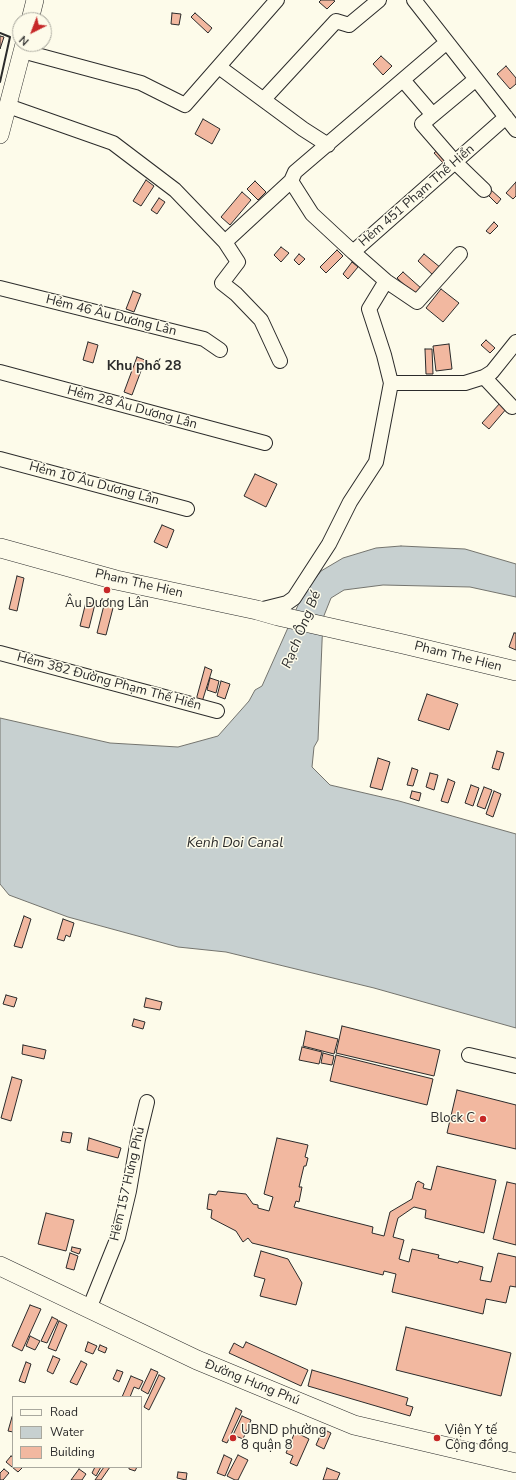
<!DOCTYPE html>
<html>
<head>
<meta charset="utf-8">
<style>
  body { margin:0 }
  #map { position:relative; width:516px; height:1480px; overflow:hidden; background:#fdfbea; font-family:"Nunito Sans",sans-serif }
  canvas { display:block }
  .legend { position:absolute; left:12px; top:1396px; width:130px; height:72px; box-sizing:border-box; background:#fdfbea; border:1px solid #a9a89e; margin:0; padding:5px 7px; list-style:none; font-size:12px; color:#2b2b2b }
  .legend li { display:flex; align-items:center; gap:8px; height:20px }
  .legend b { width:20px; border:1px solid #a9a89e }
  .north { position:absolute; left:12px; top:12px; width:40px; height:40px; box-sizing:border-box; background:#fdfbea; border:1px solid #a9a89e; border-radius:50%; rotate:222deg; font-size:11px; font-weight:700; line-height:16px; text-align:center; color:#2b2b2b }
  .north::after { content:''; display:block; margin:auto; width:14px; height:18px; background:#c62828; clip-path:polygon(50% 0,100% 100%,50% 72%,0 100%) }
</style>
</head>
<body>
<div id="map">
<canvas width="516" height="1480"></canvas>
<ul class="legend">
<li><b style="height:5px;background:#fdfbea"></b>Road</li>
<li><b style="height:11px;background:#c7d0d0"></b>Water</li>
<li><b style="height:11px;background:#f2b8a0"></b>Building</li>
</ul>
<div class="north">N</div>
</div>
<script>
const g = document.querySelector('canvas').getContext('2d');
g.lineJoin = 'round';
function fillPath(path, color) {
  g.fillStyle = color;
  g.fill(path, 'evenodd');
}
function poly(rows) {
  const path = new Path2D();
  for (const r of rows) {
    path.moveTo(r[0], r[1]);
    for (let i = 2; i < r.length; i += 2) path.lineTo(r[i], r[i + 1]);
  }
  return path;
}
function stroke(path, color, width, dash) {
  g.strokeStyle = color;
  g.lineWidth = width;
  g.lineCap = dash ? 'butt' : 'round';
  g.setLineDash(dash || []);
  g.stroke(path);
}
function write(font, color, halo, rows, align = 'center') {
  g.font = font + ' "Nunito Sans",sans-serif';
  g.lineWidth = 3;
  g.setLineDash([]);
  g.textBaseline = 'middle';
  g.strokeStyle = halo;
  g.fillStyle = color;
  for (const [text, x, y, turn = 0] of rows) {
    g.save();
    g.translate(x, y);
    g.rotate((+turn || 0) * Math.PI / 180);
    g.textAlign = isNaN(turn) ? turn : align;
    if (halo) g.strokeText(text, 0, 0);
    g.fillText(text, 0, 0);
    g.restore();
  }
}
const water = poly([
  [401,546,465,549,516,564,516,597,470,587,383,585,344,590,331,598,323,618,318,740,314,747,312,767,330,785,399,801,516,834,516,1028,374,988,226,952,178,947,68,917,9,895,0,884,0,718,110,743,178,747,218,736,249,701,255,690,262,686,303,594,321,571,343,558,376,548,401,546]
]);
const building = poly([
  [321,0,333,0,335,1,327,9,319,2,321,0],
  [172,13,181,14,179,25,171,24,172,13],
  [195,13,212,28,208,33,191,17,195,13],
  [0,36,4,37,0,49,0,36],
  [381,56,392,66,383,75,373,64,381,56],
  [506,66,516,78,516,84,510,89,497,74,506,66],
  [203,119,220,129,212,144,195,134,203,119],
  [440,148,448,157,443,163,434,153,440,148],
  [146,180,154,186,141,206,133,201,146,180],
  [255,181,266,192,258,200,247,189,255,181],
  [516,182,516,196,513,199,506,193,516,182],
  [490,189,501,199,497,204,486,193,490,189],
  [242,192,251,200,230,225,221,217,242,192],
  [159,198,165,202,157,214,151,210,159,198],
  [494,222,498,226,490,234,486,231,494,222],
  [281,247,289,253,281,262,274,255,281,247],
  [337,250,343,256,326,273,320,267,337,250],
  [299,254,305,259,299,265,294,260,299,254],
  [424,254,441,268,434,276,418,261,424,254],
  [352,262,358,267,348,279,343,274,352,262],
  [403,272,422,289,416,296,397,278,403,272],
  [441,289,459,303,443,322,426,308,441,289],
  [133,291,141,294,134,312,126,309,133,291],
  [486,340,495,348,490,353,481,345,486,340],
  [88,342,98,345,93,363,83,360,88,342],
  [449,344,452,369,436,371,433,346,449,344],
  [425,349,432,349,433,374,426,374,425,349],
  [137,357,145,360,132,395,124,392,137,357],
  [501,402,507,408,489,429,482,423,501,402],
  [255,474,277,484,266,507,244,496,255,474],
  [162,525,174,530,167,548,154,542,162,525],
  [17,576,24,578,17,611,9,609,17,576],
  [86,602,95,604,89,628,80,626,86,602],
  [104,605,113,608,106,635,97,633,104,605],
  [514,633,516,633,516,650,509,647,514,633],
  [205,667,212,670,202,702,196,700,205,667],
  [210,678,219,681,216,693,207,690,210,678],
  [221,681,230,684,225,699,217,696,221,681],
  [427,694,458,704,449,730,418,720,427,694],
  [497,751,504,753,499,770,492,768,497,751],
  [378,758,390,762,382,790,370,787,378,758],
  [412,768,418,770,413,786,407,785,412,768],
  [430,773,438,775,434,790,426,787,430,773],
  [448,779,455,782,448,803,441,801,448,779],
  [471,785,479,788,473,806,465,803,471,785],
  [484,787,492,790,485,809,477,806,484,787],
  [412,791,421,793,419,801,410,798,412,791],
  [494,791,501,794,493,817,486,814,494,791],
  [24,916,31,919,22,948,14,946,24,916],
  [63,919,74,923,70,937,66,935,64,941,57,939,63,919],
  [6,995,17,998,14,1007,3,1004,6,995],
  [146,998,162,1002,160,1010,144,1007,146,998],
  [134,1019,145,1022,143,1029,132,1026,134,1019],
  [342,1026,440,1050,434,1076,336,1053,342,1026],
  [306,1031,338,1039,334,1054,303,1046,306,1031],
  [23,1045,46,1050,44,1059,22,1054,23,1045],
  [302,1047,322,1052,319,1064,299,1060,302,1047],
  [323,1053,334,1056,332,1065,321,1063,323,1053],
  [336,1055,433,1079,427,1105,330,1081,336,1055],
  [12,1077,22,1080,11,1121,1,1118,12,1077],
  [457,1090,516,1105,516,1149,447,1133,457,1090],
  [63,1132,72,1133,70,1143,61,1141,63,1132],
  [89,1138,121,1148,118,1158,87,1150,89,1138],
  [277,1138,308,1145,305,1157,308,1158,306,1166,304,1166,299,1187,302,1187,299,1202,296,1201,294,1207,373,1227,372,1233,384,1236,390,1212,412,1199,416,1183,418,1181,424,1184,423,1188,431,1190,437,1166,496,1180,484,1233,425,1218,426,1210,414,1207,398,1218,393,1237,404,1240,399,1259,409,1262,412,1249,439,1255,438,1258,458,1263,459,1261,483,1267,480,1280,491,1282,498,1253,516,1257,516,1287,510,1286,506,1303,486,1299,483,1314,392,1292,396,1274,384,1271,383,1275,252,1243,248,1238,243,1242,236,1231,211,1218,212,1210,207,1209,209,1194,216,1195,218,1191,246,1194,253,1204,258,1205,258,1208,269,1211,273,1197,264,1194,277,1138],
  [507,1182,516,1184,516,1245,493,1239,507,1182],
  [46,1213,74,1220,66,1251,38,1244,46,1213],
  [72,1247,81,1249,79,1254,71,1251,72,1247],
  [261,1251,288,1259,302,1283,296,1305,260,1296,265,1279,254,1276,261,1251],
  [70,1253,78,1256,74,1270,66,1268,70,1253],
  [30,1305,41,1309,22,1351,12,1346,30,1305],
  [52,1317,58,1320,47,1343,41,1341,52,1317],
  [59,1321,67,1325,56,1351,48,1348,59,1321],
  [406,1327,511,1353,501,1396,396,1370,406,1327],
  [30,1336,40,1341,35,1350,26,1346,30,1336],
  [88,1342,97,1346,93,1354,85,1351,88,1342],
  [246,1342,308,1370,301,1386,229,1353,234,1343,243,1348,246,1342],
  [100,1345,107,1348,105,1353,98,1350,100,1345],
  [53,1356,60,1359,53,1374,47,1371,53,1356],
  [81,1361,87,1364,77,1385,70,1382,81,1361],
  [26,1362,31,1364,25,1383,19,1381,26,1362],
  [151,1369,158,1372,148,1394,141,1390,151,1369],
  [117,1370,123,1372,119,1382,113,1379,117,1370],
  [312,1370,408,1398,406,1405,413,1407,410,1416,308,1386,312,1370],
  [159,1375,165,1378,149,1410,144,1407,159,1375],
  [131,1376,143,1381,139,1389,134,1387,130,1397,131,1397,122,1397,131,1376],
  [236,1408,242,1411,227,1443,222,1441,236,1408],
  [242,1416,251,1420,243,1439,233,1435,242,1416],
  [12,1417,13,1417,13,1432,8,1431,12,1417],
  [323,1429,331,1433,324,1449,316,1445,323,1429],
  [295,1432,309,1439,297,1466,290,1463,293,1456,286,1453,295,1432],
  [224,1455,232,1459,225,1476,217,1473,224,1455],
  [238,1455,248,1460,238,1480,235,1480,227,1476,238,1455],
  [11,1456,13,1457,13,1467,23,1467,18,1472,6,1462,11,1456],
  [95,1467,101,1467,96,1476,92,1473,95,1467],
  [104,1467,110,1467,101,1480,95,1480,104,1467],
  [129,1467,137,1467,135,1471,129,1469,129,1467],
  [327,1468,340,1473,337,1480,323,1480,327,1468],
  [4,1469,9,1473,3,1480,0,1480,0,1473,4,1469],
  [79,1469,86,1474,82,1480,71,1480,79,1469],
  [178,1472,187,1473,186,1480,177,1478,178,1472]
]);
const minor = poly([
  [414,0,516,130],
  [22,51,141,83,185,105,277,0],
  [219,67,303,129,328,145],
  [476,79,422,124,455,162,484,190],
  [403,80,433,115],
  [264,99,336,21,349,25,379,0],
  [8,106,113,143,175,190,225,242,238,262,222,283,236,294,261,320,280,361],
  [291,181,312,214,353,252],
  [225,242,291,181,295,172,447,42],
  [386,281,417,302,460,254],
  [0,288,204,339,220,350],
  [0,372,265,443],
  [484,377,512,407],
  [391,383,465,383,484,377,492,372,516,342],
  [0,459,187,509],
  [259,610,287,603,294,598,329,544,350,502,376,462,391,383,384,355,369,309,386,281,353,252,506,117],
  [0,653,217,711],
  [469,1055,516,1066],
  [89,1309,118,1237,129,1191,138,1139,147,1102]
]);
const tertiary = poly([
  [30,20,35,0],
  [0,135,24,44]
]);
const secondary = poly([
  [0,548,116,580,257,610,278,616,403,644,516,671],
  [0,1266,197,1360,354,1425,516,1463]
]);
const wall = poly([
  [0,33,10,37,0,82]
]);
const markers = [
  [107,590,4,"#c62828"],
  [483,1119,4,"#c62828"],
  [233,1438,4,"#c62828"],
  [437,1438,4,"#c62828"]
];
const streetNames = [
  ["Hẻm 451 Phạm Thế Hiển",417,196,-41],
  ["Hẻm 46 Âu Dương Lân",111,316,14],
  ["Hẻm 28 Âu Dương Lân",132,408,15],
  ["Hẻm 10 Âu Dương Lân",94,484,15],
  ["Pham The Hien",139,584,13],
  ["Pham The Hien",458,657,14],
  ["Hẻm 382 Đường Phạm Thế Hiển",109,682,15],
  ["Hẻm 157 Hưng Phú",128,1184,-77],
  ["Đường Hưng Phú",252,1383,22]
];
const poiNames = [
  ["Âu Dương Lân",107,604,"center"],
  ["Block C",475,1119,"right"],
  ["UBND phường",241,1431],
  ["8 quận 8",241,1446],
  ["Viện Y tế",445,1431],
  ["Cộng đồng",445,1446]
];
const neighbourhoodNames = [
  ["Khu phố 28",144,367]
];
const waterNames = [
  ["Rạch Ông Bé",302,630,-68],
  ["Kenh Doi Canal",235,844]
];
fillPath(water, '#c7d0d0');
stroke(water, '#74746e', 1);
fillPath(building, '#f2b8a0');
stroke(building, '#2b2b2b', 1);
stroke(minor, '#2b2b2b', 16);
stroke(tertiary, '#2b2b2b', 18);
stroke(secondary, '#2b2b2b', 20);
stroke(minor, '#fdfbea', 14);
stroke(tertiary, '#fdfbea', 17);
stroke(secondary, '#fdfbea', 19);
stroke(wall, '#2b2b2b', 2);
for (const [x, y, r, color] of markers) {
  const dot = new Path2D();
  dot.arc(x, y, r, 0, 2 * Math.PI);
  g.fillStyle = color;
  g.fill(dot);
  stroke(dot, '#fdfbea', 1.5);
}
write('13px', '#2b2b2b', '#fdfbea', streetNames);
write('13px', '#2b2b2b', '#fdfbea', poiNames, 'left');
write('bold 14px', '#2b2b2b', '#fdfbea', neighbourhoodNames);
write('italic 14px', '#2b2b2b', '#fdfbea', waterNames);
</script>
</body>
</html>
